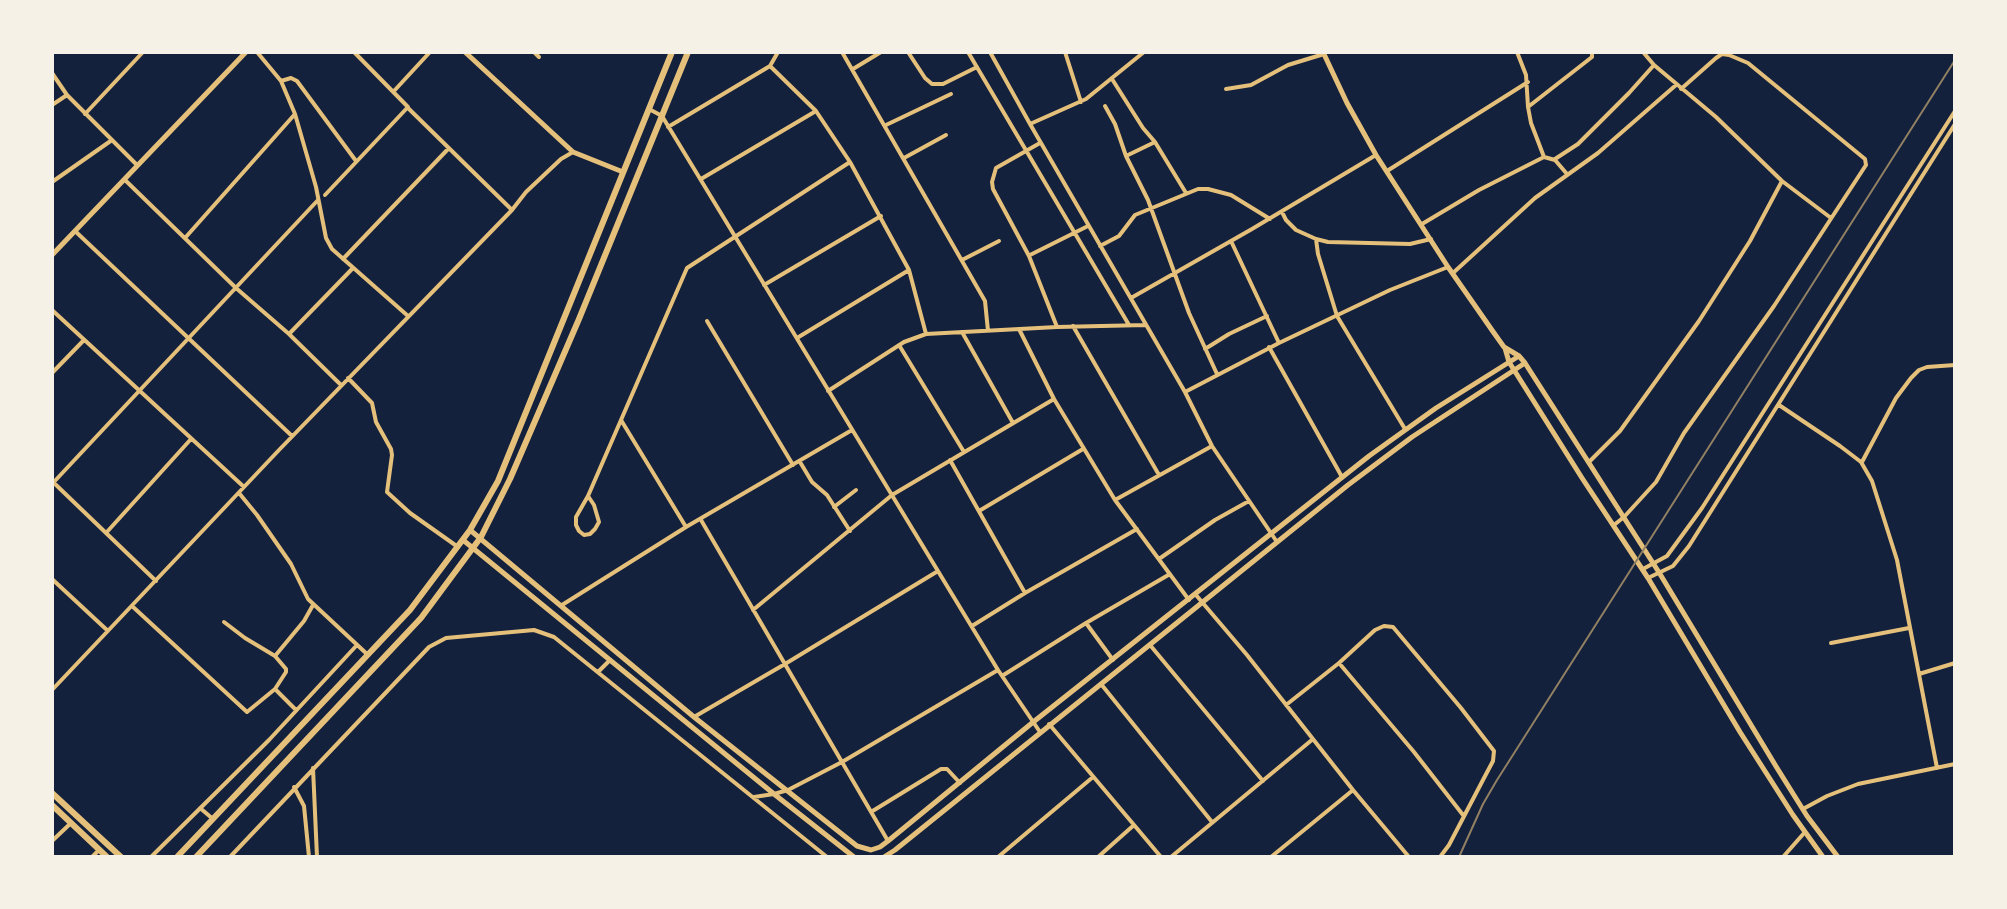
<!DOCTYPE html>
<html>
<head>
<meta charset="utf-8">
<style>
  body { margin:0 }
  #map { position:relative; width:2007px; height:909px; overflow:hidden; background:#14213d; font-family:"Alegreya Sans",sans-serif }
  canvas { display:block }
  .frame { position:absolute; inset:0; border:54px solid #f6f1e7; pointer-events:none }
</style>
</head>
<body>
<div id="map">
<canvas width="2007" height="909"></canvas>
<div class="frame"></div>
</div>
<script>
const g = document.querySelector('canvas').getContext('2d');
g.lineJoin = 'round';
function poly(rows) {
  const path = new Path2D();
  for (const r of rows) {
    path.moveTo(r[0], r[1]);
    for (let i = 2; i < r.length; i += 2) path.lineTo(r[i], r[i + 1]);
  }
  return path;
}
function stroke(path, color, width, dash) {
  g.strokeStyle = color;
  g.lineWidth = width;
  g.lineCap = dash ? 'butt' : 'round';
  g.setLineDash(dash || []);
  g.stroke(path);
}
const minor = poly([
  [257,52,281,81,295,114,316,187,326,238,332,249,408,316],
  [534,52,539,57],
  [842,52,981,294,985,301,988,331],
  [908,52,925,78,932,84,943,84,977,67],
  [968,52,1129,325],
  [990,52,1030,124,1185,392,1212,446,1277,542],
  [1065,52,1081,102],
  [1517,52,1526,75,1528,107,1531,123,1536,136,1544,157,1555,160,1567,174],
  [1643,52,1654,65,1716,117,1782,181,1831,218],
  [770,66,816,111,850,162,909,270,926,334],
  [853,69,881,52],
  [52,73,67,95,137,165],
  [1112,79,1143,128,1155,142,1186,193],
  [281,81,291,78,297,81,356,161],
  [1226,89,1251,85,1288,65,1324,54],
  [394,91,430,52],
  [52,105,67,95],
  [1105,106,1115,124,1126,156,1148,200,1189,313,1217,374],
  [1528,107,1592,57,1592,52],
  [408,108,512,210],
  [649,109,662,116,998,670,1040,732],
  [85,114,143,52],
  [1030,124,1086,99,1144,52],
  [886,125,951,94],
  [668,127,770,66,778,52],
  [1040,143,996,168,992,182,993,189,1029,256,1057,327],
  [1126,156,1155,142],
  [904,158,946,135],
  [1555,159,1578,144,1629,93,1654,65],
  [1387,171,1528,82],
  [701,179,816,111],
  [125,180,236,288,289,334,341,385],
  [52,182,112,140],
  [325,195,408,107,354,52],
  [1282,212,1286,220,1296,230,1316,239,1328,242,1410,244,1431,239],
  [1422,224,1479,190,1544,157],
  [75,231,292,436],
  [185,238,295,114],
  [1316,239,1318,254,1337,316,1405,429],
  [1231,241,1279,343],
  [1100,246,1119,236,1135,215,1198,189,1208,189,1231,195,1270,219],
  [1030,255,1088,226],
  [343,259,449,148],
  [962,260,999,241],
  [1453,273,1535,198,1598,153,1676,85],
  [764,285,881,216],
  [1131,298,1252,229,1376,155],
  [52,310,244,487],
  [707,321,793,465],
  [1073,326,1159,475],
  [1019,329,1054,399,1115,500,1189,600],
  [962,332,1013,423],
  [289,334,353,268],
  [797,338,909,270],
  [899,345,964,452],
  [1269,347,1342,477],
  [1205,349,1229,334,1267,316],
  [52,373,84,340],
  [348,378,372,403,376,422,391,449,392,455,387,492,410,513,458,547],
  [828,391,904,342,926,334,1057,327,1146,325],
  [1185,392,1279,343,1390,290,1448,267],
  [1779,405,1840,446,1861,462,1872,481,1897,560,1937,768],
  [621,420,686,527],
  [950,460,1025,593],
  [800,462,812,482,827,495,850,531],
  [1589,462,1620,431,1699,321,1750,241,1782,181],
  [1862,462,1896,398,1911,378,1919,370,1927,367,1955,365],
  [54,483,156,581],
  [52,484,318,200],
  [239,493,257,515,291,564,308,599,368,655],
  [588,496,594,505,599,522,595,529,590,534,584,535,579,531,576,525,576,517,588,496,687,268,850,162],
  [1115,500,1212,446],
  [834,507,856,490],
  [979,511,1083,449],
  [701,520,888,841],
  [1614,525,1624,517,1656,482,1684,433,1774,306,1866,165,1865,159,1748,63,1729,55,1722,54,1716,58,1681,89],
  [106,533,191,439],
  [1159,559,1215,520,1249,501],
  [1643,569,1667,556,1702,508,1955,111],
  [1648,578,1673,566,1689,546,1955,124],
  [52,579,108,631],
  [1196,595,1247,655,1353,790,1409,857],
  [562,605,686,527,852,430],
  [132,606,247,712,275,689,286,672,286,669,275,656,245,638,224,622],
  [753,610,892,495,1054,399],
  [1086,623,1113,660],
  [972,626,1025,593,1137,529],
  [1831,643,1909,628],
  [1150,645,1263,781],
  [275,656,304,621,313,605],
  [1339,663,1414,752,1463,815],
  [598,672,610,660],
  [1919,674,1955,663],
  [1002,676,1086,623,1170,574],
  [1101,684,1212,822],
  [275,689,296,710],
  [52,690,279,450,512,210,526,192,561,159,573,152],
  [1286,705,1339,663,1375,630,1384,626,1393,627,1461,708,1494,751,1493,761,1484,778,1449,845,1440,857],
  [694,717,785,664,938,571],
  [1049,724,1161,857],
  [313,768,317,857],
  [294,787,304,806,309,857],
  [754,797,774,794,788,790,842,762,998,670],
  [200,808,213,819],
  [1803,809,1827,796,1858,784,1955,764],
  [871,812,941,769,947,769,960,783],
  [52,841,71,823],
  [92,857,99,850],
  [151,857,269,740,357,645],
  [230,857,429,647,446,638,534,630,554,637,827,857],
  [998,857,1093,777],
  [1098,857,1134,825],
  [1171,857,1313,739],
  [1271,857,1353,790],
  [1783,857,1805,832]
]);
const tertiary = poly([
  [465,52,573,152,623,172],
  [1323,52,1347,103,1376,155,1448,267,1494,333,1504,347,1519,356,1525,363,1660,574,1777,768,1807,816,1838,857],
  [52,255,246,52],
  [1505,348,1509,362,1582,478,1648,578,1740,732,1793,815,1823,857],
  [470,530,694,717,857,846,871,850,880,847,888,841,1032,723,1369,456,1436,408,1519,356],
  [463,540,774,794,854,857],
  [884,857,895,850,1348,485,1412,437,1525,363]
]);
const secondary = poly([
  [52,793,121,857],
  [52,805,107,857],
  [177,857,410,610,470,530,498,481,672,52],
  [196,857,421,618,481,537,510,479,579,319,688,52]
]);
const rail = poly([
  [1459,857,1483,804,1497,780,1955,60]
]);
stroke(minor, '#e5c07b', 4);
stroke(tertiary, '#e5c07b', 5);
stroke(secondary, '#e5c07b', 6);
stroke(rail, '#918062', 2);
</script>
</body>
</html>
